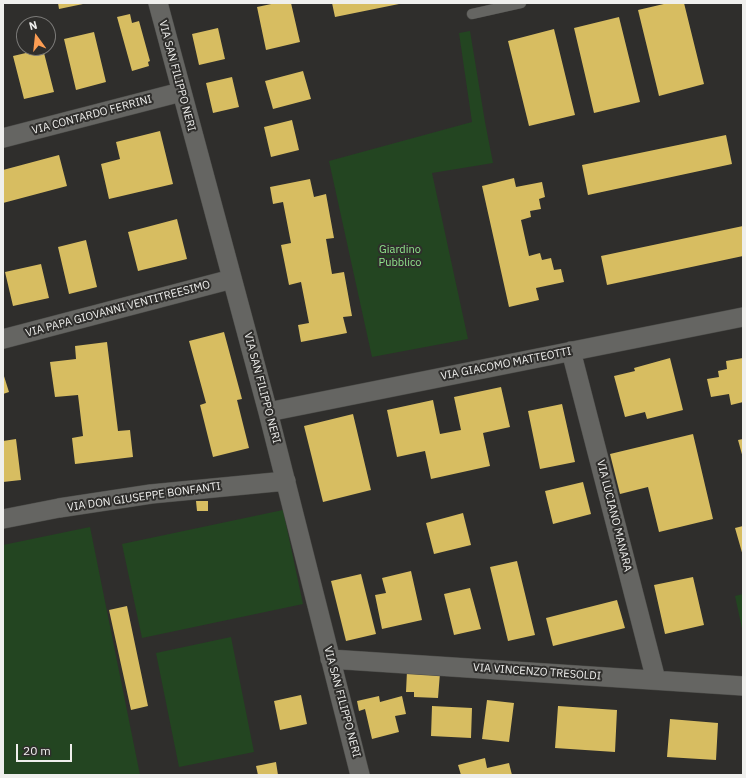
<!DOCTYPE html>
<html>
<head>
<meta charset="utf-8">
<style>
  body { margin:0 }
  #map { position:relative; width:746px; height:778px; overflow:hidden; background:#2f2e2c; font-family:"IBM Plex Sans",sans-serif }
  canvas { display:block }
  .frame { position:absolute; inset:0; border:4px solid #efefed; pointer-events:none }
  .north { position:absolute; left:16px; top:16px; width:40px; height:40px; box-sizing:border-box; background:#2f2e2c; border:1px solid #7c7b79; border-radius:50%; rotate:345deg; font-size:11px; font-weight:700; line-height:16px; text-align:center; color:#efefed }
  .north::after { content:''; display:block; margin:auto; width:14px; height:18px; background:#fc9d53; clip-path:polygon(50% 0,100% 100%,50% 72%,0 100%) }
  .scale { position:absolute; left:16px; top:744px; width:56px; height:18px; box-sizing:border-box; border:2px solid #efefed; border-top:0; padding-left:5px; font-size:12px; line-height:14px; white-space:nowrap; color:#efefed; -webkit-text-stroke:3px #2f2e2c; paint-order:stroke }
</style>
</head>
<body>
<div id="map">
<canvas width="746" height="778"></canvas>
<div class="frame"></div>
<div class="north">N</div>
<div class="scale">20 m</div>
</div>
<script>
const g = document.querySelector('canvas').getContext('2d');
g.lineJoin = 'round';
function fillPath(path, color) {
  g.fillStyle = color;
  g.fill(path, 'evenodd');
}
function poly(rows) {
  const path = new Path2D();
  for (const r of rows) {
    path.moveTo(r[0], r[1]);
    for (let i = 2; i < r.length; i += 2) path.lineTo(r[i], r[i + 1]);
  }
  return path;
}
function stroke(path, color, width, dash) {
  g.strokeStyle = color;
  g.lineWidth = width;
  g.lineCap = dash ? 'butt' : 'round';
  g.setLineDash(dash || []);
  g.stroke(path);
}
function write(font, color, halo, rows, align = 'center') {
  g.font = font + ' "IBM Plex Sans",sans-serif';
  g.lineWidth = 4;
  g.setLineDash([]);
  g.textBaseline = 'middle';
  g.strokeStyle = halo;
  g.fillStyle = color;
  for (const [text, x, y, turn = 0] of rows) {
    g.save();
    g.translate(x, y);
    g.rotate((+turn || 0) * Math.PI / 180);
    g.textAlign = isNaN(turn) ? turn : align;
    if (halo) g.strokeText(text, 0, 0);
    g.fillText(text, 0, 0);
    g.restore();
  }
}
const green = poly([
  [470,31,485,122,493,163,432,173,468,339,372,357,329,161,472,122,459,33],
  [283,510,303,604,142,638,122,544],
  [90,527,140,775,3,775,3,545],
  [743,594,743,633,735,596],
  [231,637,254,752,179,767,156,653]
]);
const building = poly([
  [58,3,83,3,83,4,59,9],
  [276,3,291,3,300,42,266,50,257,7],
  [332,3,399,3,399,4,335,17],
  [668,3,684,3,704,84,659,96,638,10],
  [130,14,132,23,139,21,150,61,148,62,149,66,132,71,117,17],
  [619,17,640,102,594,113,574,28],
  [218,28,225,59,199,65,192,34],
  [554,29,575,115,529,126,508,41],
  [94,32,106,82,76,90,64,39],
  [43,49,54,92,24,99,13,56],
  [303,71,311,99,273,109,265,81],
  [232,77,239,107,213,113,206,83],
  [292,120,299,150,271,157,264,127],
  [160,131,173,184,109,199,101,164,120,159,116,142],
  [726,135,732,164,588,195,582,165],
  [59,155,67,186,3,203,3,170],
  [514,178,516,187,542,182,545,197,539,199,541,209,530,211,531,217,521,220,529,256,540,253,542,260,551,258,554,270,561,269,564,282,536,288,539,300,509,307,482,186],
  [310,179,314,197,326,194,334,238,326,239,332,274,344,272,352,316,343,317,347,333,301,342,298,325,309,323,301,282,289,285,281,245,291,243,283,202,273,204,270,187],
  [177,219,187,259,138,271,128,232],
  [743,226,743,256,607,285,601,256],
  [86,240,97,287,69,294,58,247],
  [41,264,49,298,13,306,5,272],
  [224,332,242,399,237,400,249,448,213,457,200,405,206,403,189,341],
  [107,342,118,431,130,430,133,457,75,464,72,438,83,436,78,395,55,397,50,362,76,359,75,346],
  [670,358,683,410,647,419,645,412,625,417,614,376,635,371,634,368],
  [743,358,743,402,731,405,729,394,711,397,707,379,719,377,718,371,727,369,726,361],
  [3,373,9,392,3,394],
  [501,387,510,427,483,433,490,466,431,479,425,451,397,457,387,410,433,400,440,434,461,430,454,397],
  [562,404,575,462,540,469,528,411],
  [353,414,371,490,323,502,304,426],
  [693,434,713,519,659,532,648,487,620,494,610,454],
  [16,439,21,480,3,482,3,441],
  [743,439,743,458,738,440],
  [583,482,591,514,553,524,545,491],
  [196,501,208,501,208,511,197,511],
  [463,513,471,545,434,554,426,523],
  [743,526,743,556,735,528],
  [517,561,535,635,508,641,490,567],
  [411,571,422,620,382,629,375,595,386,593,382,578],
  [361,574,376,634,346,641,331,581],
  [693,577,704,625,665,634,654,585],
  [470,588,481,629,454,635,444,594],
  [617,600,625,628,553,646,546,618],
  [127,606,148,706,131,710,109,610],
  [407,671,440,673,438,698,414,697,414,692,406,692],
  [301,695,307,724,280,730,274,701],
  [379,696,380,702,402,696,406,714,395,716,399,732,372,739,365,709,359,711,357,701],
  [487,700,514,703,509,742,482,739],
  [432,706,472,708,471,738,431,736],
  [558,706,617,710,615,752,555,748],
  [670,719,718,723,716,760,667,757],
  [485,758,487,768,509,763,512,775,461,775,458,765],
  [276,762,278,775,258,775,256,766]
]);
const lane = poly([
  [472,14,521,3]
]);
const street = poly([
  [158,3,268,412,360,775],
  [3,138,181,92],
  [3,339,232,279],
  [571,351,656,680],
  [268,412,743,317],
  [3,519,59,508,151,494,286,481],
  [330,659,743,686]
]);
const streetNames = [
  ["VIA SAN FILIPPO NERI",177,76,75],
  ["VIA CONTARDO FERRINI",92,115,-15],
  ["VIA PAPA GIOVANNI VENTITREESIMO",118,309,-15],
  ["VIA GIACOMO MATTEOTTI",506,364,-11],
  ["VIA SAN FILIPPO NERI",262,388,75],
  ["VIA DON GIUSEPPE BONFANTI",144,497,-8],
  ["VIA LUCIANO MANARA",614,516,76],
  ["VIA VINCENZO TRESOLDI",537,672,4],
  ["VIA SAN FILIPPO NERI",342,702,75]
];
const parkNames = [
  ["Giardino",400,250],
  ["Pubblico",400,263]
];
fillPath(green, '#234521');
fillPath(building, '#d7bd61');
stroke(lane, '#4b4b48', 11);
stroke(street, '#4b4b48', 20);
stroke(lane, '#656562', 10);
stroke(street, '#656562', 19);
write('11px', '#efefed', '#2f2e2c', streetNames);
write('11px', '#90e58c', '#2f2e2c', parkNames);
</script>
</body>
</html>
